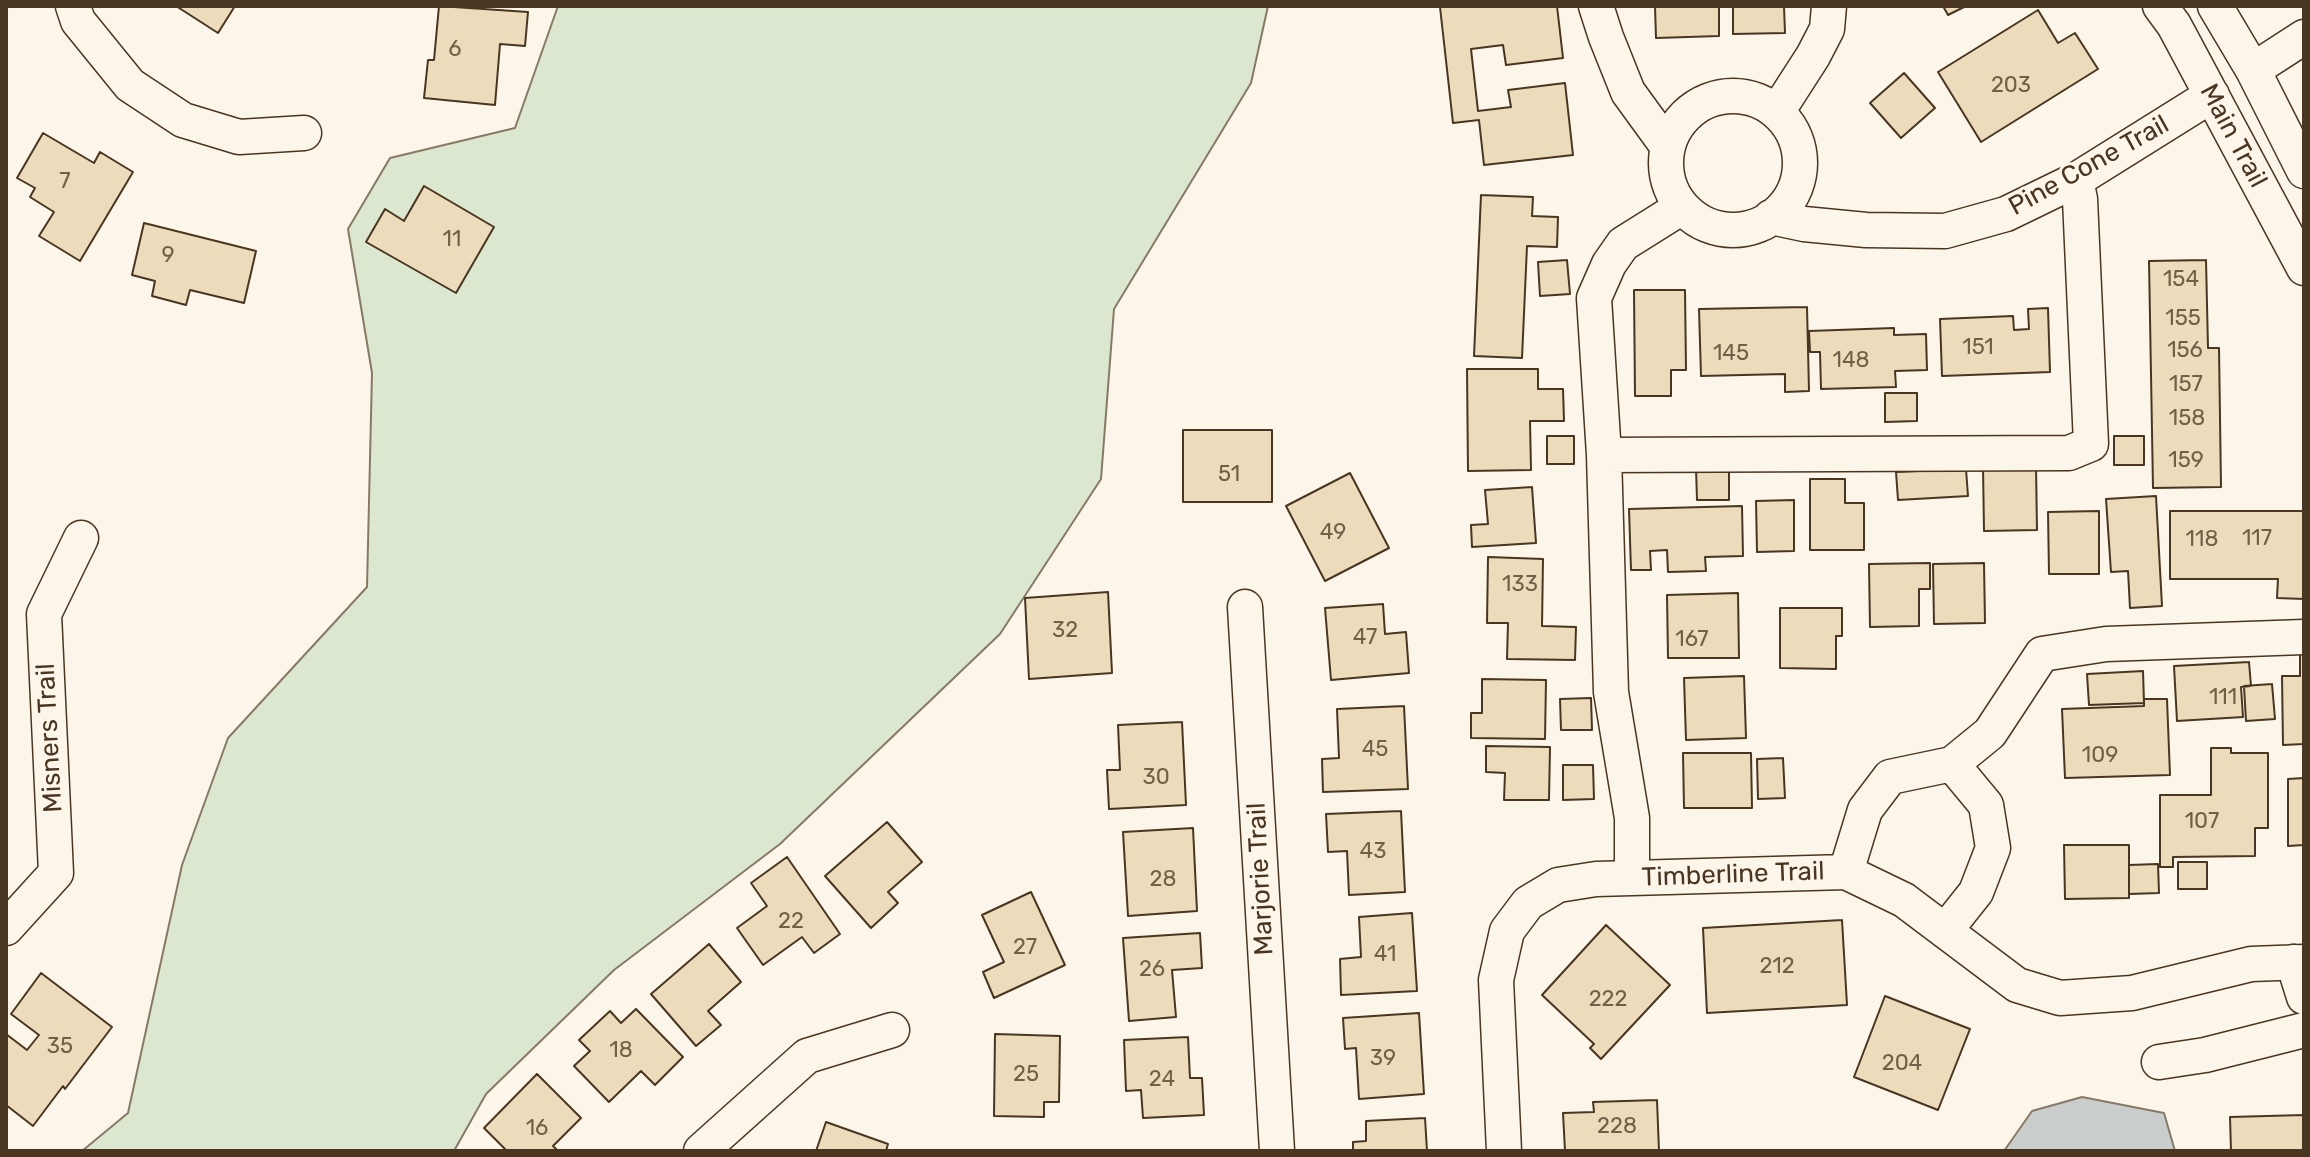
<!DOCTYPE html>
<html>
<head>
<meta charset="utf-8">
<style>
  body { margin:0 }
  #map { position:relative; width:2310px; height:1157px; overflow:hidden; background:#fbf6e9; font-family:Rubik,sans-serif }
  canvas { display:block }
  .frame { position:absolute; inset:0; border:8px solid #4a3520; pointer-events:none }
</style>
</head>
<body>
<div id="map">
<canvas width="2310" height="1157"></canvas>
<div class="frame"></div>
</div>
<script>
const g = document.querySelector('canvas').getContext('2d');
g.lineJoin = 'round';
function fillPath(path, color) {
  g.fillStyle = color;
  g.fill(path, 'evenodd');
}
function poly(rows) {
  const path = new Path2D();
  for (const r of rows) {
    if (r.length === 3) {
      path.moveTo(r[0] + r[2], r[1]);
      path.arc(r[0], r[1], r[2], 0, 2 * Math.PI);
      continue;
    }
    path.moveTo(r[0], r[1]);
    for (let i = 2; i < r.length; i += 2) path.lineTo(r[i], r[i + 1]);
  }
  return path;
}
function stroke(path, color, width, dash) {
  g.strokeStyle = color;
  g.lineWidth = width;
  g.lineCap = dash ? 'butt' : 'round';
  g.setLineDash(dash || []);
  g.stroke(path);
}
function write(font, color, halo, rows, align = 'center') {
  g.font = font + ' Rubik,sans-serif';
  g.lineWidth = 6;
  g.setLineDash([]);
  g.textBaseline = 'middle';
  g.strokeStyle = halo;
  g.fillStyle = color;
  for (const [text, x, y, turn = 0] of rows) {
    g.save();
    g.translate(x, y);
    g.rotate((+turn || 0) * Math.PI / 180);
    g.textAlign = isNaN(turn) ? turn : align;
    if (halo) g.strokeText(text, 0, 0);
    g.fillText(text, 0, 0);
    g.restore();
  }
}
const green = poly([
  [558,6,1268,6,1251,83,1114,309,1101,479,1000,634,780,844,614,970,486,1094,454,1151,82,1151,128,1113,182,865,228,738,367,587,372,373,348,229,390,158,515,128,558,6]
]);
const water = poly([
  [2082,1097,2164,1113,2175,1151,2004,1151,2032,1111,2082,1097]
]);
const building = poly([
  [176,6,235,6,218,33,176,6],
  [439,6,528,12,525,46,500,44,495,105,424,98,428,60,434,60,439,6],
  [1503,6,1557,6,1563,58,1506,65,1503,45,1471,49,1478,111,1511,107,1508,90,1565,83,1573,155,1484,165,1479,120,1453,123,1440,7,1503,6],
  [1655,6,1719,6,1719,36,1656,38,1655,6],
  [1733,6,1784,6,1785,33,1733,34,1733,6],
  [1943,6,1966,6,1948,15,1943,6],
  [2038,10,2058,43,2075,33,2098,69,1981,142,1938,72,2038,10],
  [1904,73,1935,108,1901,138,1870,103,1904,73],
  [43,133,94,163,100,152,133,172,80,261,39,236,54,212,30,197,35,188,17,178,43,133],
  [424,186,494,227,456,293,366,242,385,209,404,221,424,186],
  [1481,195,1533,197,1532,216,1558,217,1557,247,1527,246,1522,358,1474,356,1481,195],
  [144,223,256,251,244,303,190,290,186,305,152,296,155,281,132,275,144,223],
  [1567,260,1570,294,1540,296,1538,262,1567,260],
  [2206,260,2208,348,2219,348,2221,487,2153,488,2149,261,2206,260],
  [1634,290,1685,290,1686,370,1671,370,1671,396,1635,396,1634,290],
  [1807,307,1809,391,1785,392,1785,374,1701,376,1699,309,1807,307],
  [2048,308,2050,372,1942,376,1940,319,2013,316,2014,330,2029,329,2028,309,2048,308],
  [1894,328,1894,335,1926,334,1927,370,1895,371,1896,387,1821,389,1820,352,1810,352,1809,331,1894,328],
  [1467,369,1538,369,1538,389,1563,389,1564,421,1530,421,1531,470,1468,471,1467,369],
  [1885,393,1917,393,1917,421,1885,422,1885,393],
  [1183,430,1272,430,1272,502,1183,502,1183,430],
  [1547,436,1574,436,1574,464,1547,464,1547,436],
  [2114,436,2144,436,2144,465,2114,465,2114,436],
  [2036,466,2037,530,1984,531,1983,467,2036,466],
  [1696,468,1729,468,1729,500,1697,500,1696,468],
  [1966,469,1968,496,1898,500,1896,472,1966,469],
  [1350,473,1389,548,1325,581,1286,506,1350,473],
  [1810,479,1845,479,1845,503,1864,503,1864,550,1810,550,1810,479],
  [1532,487,1536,543,1472,547,1471,525,1488,524,1485,490,1532,487],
  [2156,496,2162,606,2130,608,2128,571,2111,572,2106,499,2156,496],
  [1794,500,1794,551,1757,552,1756,501,1794,500],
  [1742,506,1743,556,1705,557,1706,571,1668,572,1667,550,1650,551,1651,570,1631,570,1629,509,1742,506],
  [2099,511,2099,574,2049,574,2048,512,2099,511],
  [2170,511,2304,511,2304,599,2277,598,2278,579,2170,579,2170,511],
  [1488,557,1543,559,1542,626,1576,627,1575,660,1507,659,1508,623,1487,623,1488,557],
  [1930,563,1930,589,1919,589,1919,626,1870,627,1869,564,1930,563],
  [1984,563,1985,623,1934,624,1933,564,1984,563],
  [1108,592,1112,673,1029,679,1025,598,1108,592],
  [1738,593,1739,658,1668,658,1667,595,1738,593],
  [1383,604,1385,634,1406,632,1409,673,1331,680,1325,608,1383,604],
  [1780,608,1842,608,1842,636,1836,636,1836,669,1780,668,1780,608],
  [2300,654,2304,654,2304,744,2283,745,2282,676,2300,676,2300,654],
  [2249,662,2251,686,2241,687,2243,717,2177,721,2174,666,2249,662],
  [2143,671,2144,703,2089,705,2087,674,2143,671],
  [1744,676,1746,738,1686,740,1684,678,1744,676],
  [1482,679,1546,680,1545,739,1471,738,1471,713,1482,713,1482,679],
  [2272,684,2275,719,2246,721,2244,686,2272,684],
  [1591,698,1592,730,1561,730,1560,699,1591,698],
  [2144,699,2167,699,2170,775,2065,778,2062,709,2144,706,2144,699],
  [1404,706,1408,789,1323,792,1322,759,1339,758,1337,709,1404,706],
  [1182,722,1186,805,1109,809,1107,770,1120,770,1118,725,1182,722],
  [1486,746,1550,747,1549,800,1504,800,1505,773,1486,772,1486,746],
  [2211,748,2231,748,2231,753,2268,753,2268,828,2255,828,2255,856,2173,857,2173,867,2160,867,2160,795,2211,795,2211,748],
  [1683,753,1751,753,1752,808,1684,808,1683,753],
  [1783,758,1785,798,1758,799,1757,759,1783,758],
  [1563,765,1593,765,1594,799,1563,800,1563,765],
  [2304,778,2304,845,2288,846,2288,779,2304,778],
  [1401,811,1405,892,1349,895,1347,851,1328,852,1326,814,1401,811],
  [887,822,922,862,888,892,898,903,871,928,825,876,887,822],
  [1193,828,1197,911,1128,916,1123,832,1193,828],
  [2064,845,2129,845,2129,898,2065,899,2064,845],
  [787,857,840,934,814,953,802,937,763,965,737,928,767,906,751,883,787,857],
  [2178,862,2207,862,2207,889,2178,889,2178,862],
  [2158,864,2159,893,2129,894,2129,865,2158,864],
  [1031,892,1065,965,994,998,983,972,1004,962,982,915,1031,892],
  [1412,913,1417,991,1341,995,1340,959,1361,957,1359,917,1412,913],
  [1842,920,1847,1005,1707,1013,1703,928,1842,920],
  [1606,925,1670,985,1601,1059,1590,1048,1594,1044,1542,995,1606,925],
  [1200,933,1202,968,1172,970,1176,1017,1129,1021,1123,938,1200,933],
  [709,944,741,982,708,1011,721,1025,696,1046,651,994,709,944],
  [41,973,112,1027,65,1089,63,1086,33,1126,6,1105,6,1034,27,1050,39,1035,11,1014,41,973],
  [1885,996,1970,1029,1938,1110,1854,1077,1885,996],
  [636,1009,683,1057,655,1085,641,1071,609,1102,574,1066,590,1051,579,1040,610,1011,621,1023,636,1009],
  [1419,1013,1424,1094,1359,1099,1356,1048,1345,1049,1343,1018,1419,1013],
  [995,1034,1060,1036,1059,1102,1044,1102,1044,1117,994,1116,995,1034],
  [1188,1037,1190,1078,1202,1078,1204,1115,1143,1118,1141,1090,1126,1091,1124,1040,1188,1037],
  [537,1074,581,1118,553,1146,558,1151,507,1151,484,1128,537,1074],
  [1657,1100,1659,1151,1565,1151,1563,1113,1594,1112,1593,1102,1657,1100],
  [2304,1115,2304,1151,2231,1151,2230,1117,2304,1115],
  [1425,1118,1427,1151,1353,1151,1353,1142,1366,1141,1366,1121,1425,1118],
  [826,1122,888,1144,886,1151,816,1151,826,1122]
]);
const minor = poly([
  [73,6,78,21,130,85,183,120,239,137,304,133],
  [1596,6,1606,37,1628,92,1668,147],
  [2160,6,2174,25,2304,268],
  [2215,6,2253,70,2304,171],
  [2253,70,2304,37],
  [1733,163,67],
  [1777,112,1813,56,1827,29,1829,6],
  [1771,217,1804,224,1866,230,1945,231,2006,214,2076,180,2212,95],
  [1604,455,2069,453,2091,444,2080,199,2076,180],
  [1245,607,1277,1151],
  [1846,872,1865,810,1890,777,1952,764,1990,733,2042,654,2106,644,2304,637],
  [1632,878,1632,818,1611,692,1604,455,1594,298,1609,264,1623,244,1682,207],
  [6,928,56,873,44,614,81,538],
  [1945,931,1976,892,1993,848,1986,805,1952,764],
  [2293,962,2304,997],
  [2159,1062,2205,1055,2304,1030],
  [701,1151,807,1056,892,1030],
  [1504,1151,1496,980,1507,931,1528,903,1558,885,1596,879,1846,872,1904,900,2017,985,2060,998,2132,993,2251,964,2304,962]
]);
const numberNames = [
  ["6",455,50],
  ["203",2011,86],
  ["7",65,182],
  ["11",452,240],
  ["9",168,256],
  ["154",2181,280],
  ["155",2183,319],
  ["151",1978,348],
  ["156",2185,351],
  ["145",1731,354],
  ["148",1851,361],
  ["157",2186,385],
  ["158",2187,419],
  ["159",2186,461],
  ["51",1229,475],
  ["49",1333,533],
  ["117",2257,539],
  ["118",2202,540],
  ["133",1520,585],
  ["32",1065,631],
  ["47",1365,638],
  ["167",1692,640],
  ["111",2223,698],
  ["45",1375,750],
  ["109",2100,756],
  ["30",1156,778],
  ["107",2202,822],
  ["43",1373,852],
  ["28",1163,880],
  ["22",791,922],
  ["27",1025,948],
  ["41",1385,955],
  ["212",1777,967],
  ["26",1152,970],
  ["222",1608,1000],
  ["35",60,1047],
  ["18",621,1051],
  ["39",1383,1059],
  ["204",1902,1064],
  ["25",1026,1075],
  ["24",1162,1080],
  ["228",1617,1127],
  ["16",537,1129]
];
const streetNames = [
  ["Main Trail",2233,136,62],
  ["Pine Cone Trail",2089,166,-29],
  ["Misners Trail",50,738,-93],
  ["Timberline Trail",1733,875,-2],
  ["Marjorie Trail",1261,879,-93]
];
fillPath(green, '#dce7d0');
stroke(green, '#887966', 2);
fillPath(water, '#c9cecd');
stroke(water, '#887966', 2);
fillPath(building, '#ecdcbc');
stroke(building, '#4a3520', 2);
stroke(minor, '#4a3520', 37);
stroke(minor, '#fbf6e9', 34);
write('22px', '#725f47', null, numberNames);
write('26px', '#4a3520', '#fbf6e9', streetNames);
</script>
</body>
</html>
